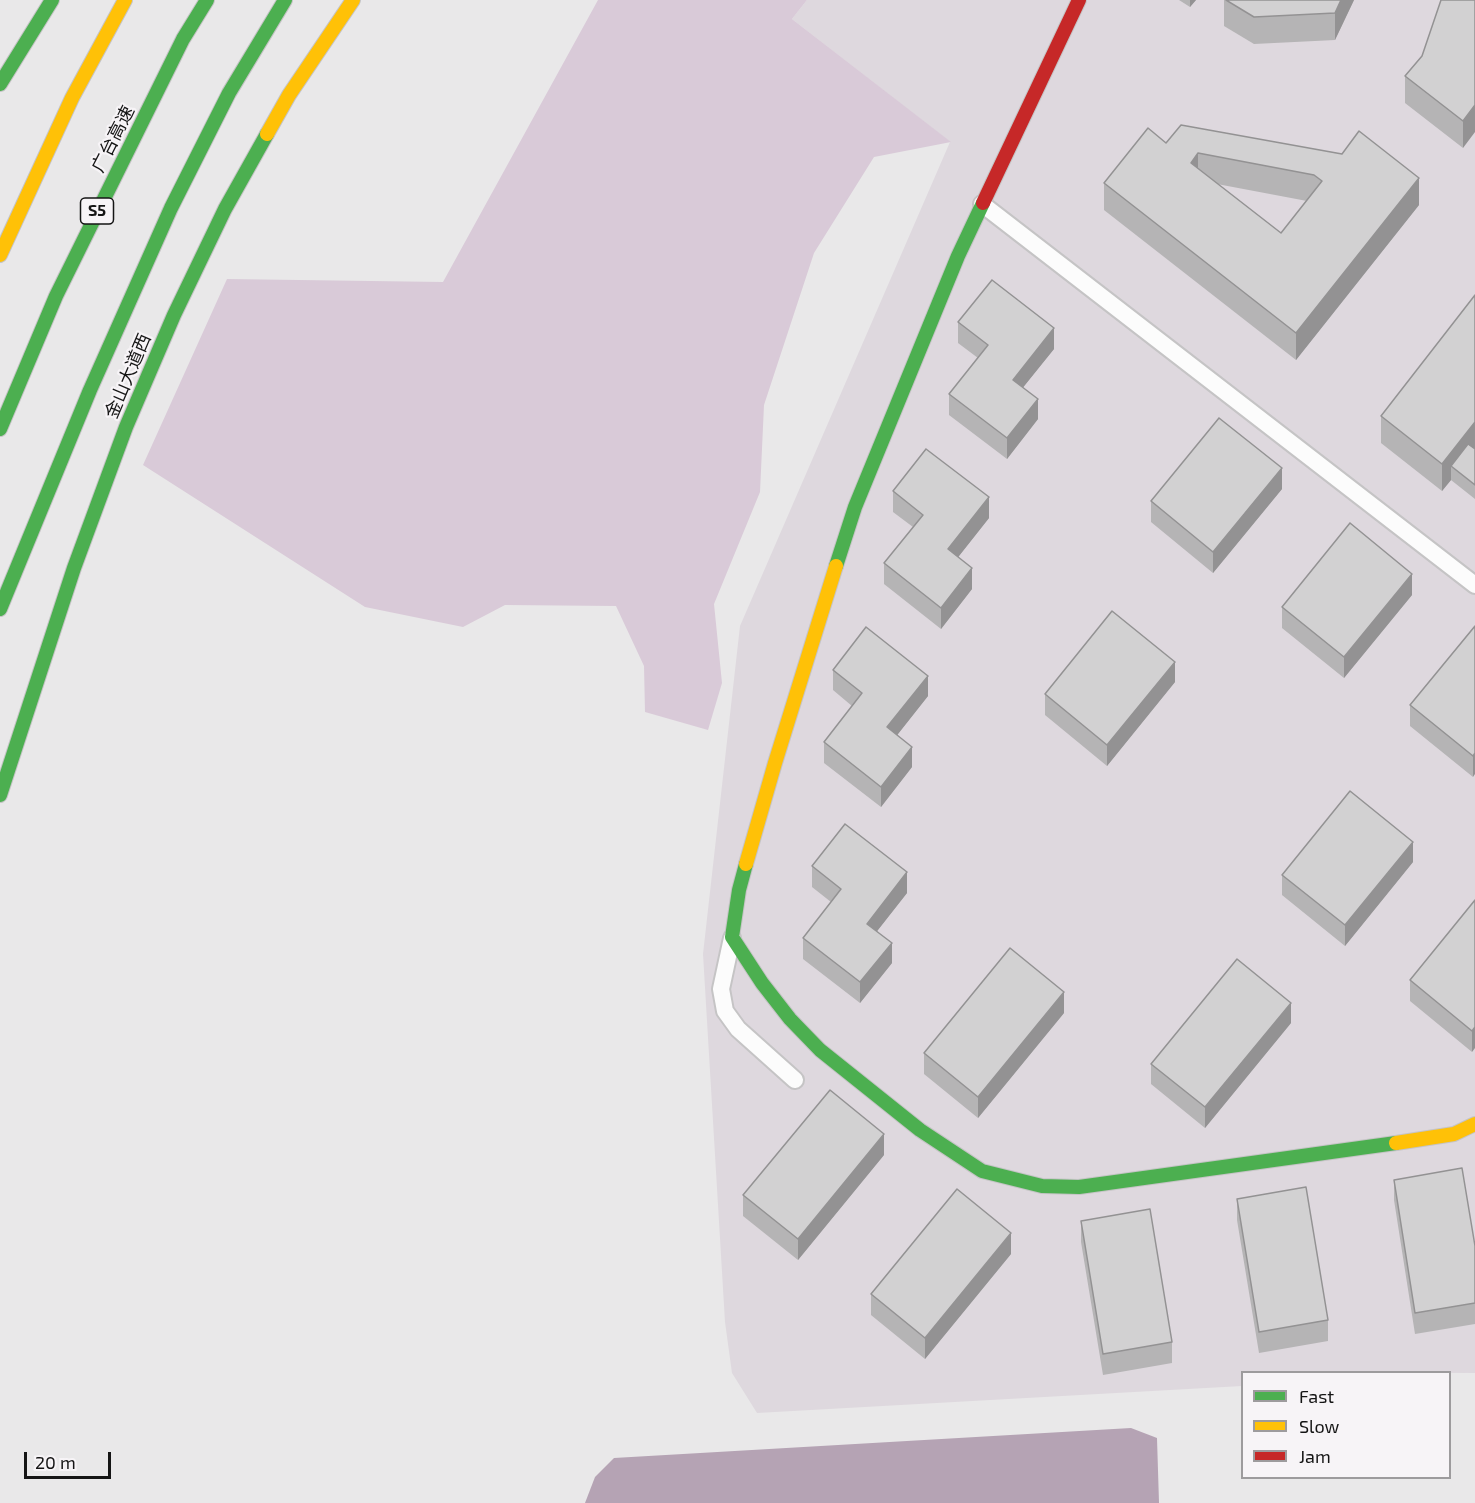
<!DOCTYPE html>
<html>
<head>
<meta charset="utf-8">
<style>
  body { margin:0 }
  #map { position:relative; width:1475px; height:1503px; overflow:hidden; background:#e9e8e9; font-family:"Exo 2",sans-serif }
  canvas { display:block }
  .legend { position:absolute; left:1241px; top:1371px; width:210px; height:108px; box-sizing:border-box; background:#f7f4f7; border:2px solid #9d9b9d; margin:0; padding:8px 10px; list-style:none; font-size:18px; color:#151515 }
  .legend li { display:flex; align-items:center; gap:12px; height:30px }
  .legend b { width:30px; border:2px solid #9d9b9d }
  .scale { position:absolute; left:24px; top:1452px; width:87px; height:27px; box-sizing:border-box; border:3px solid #151515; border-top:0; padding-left:8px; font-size:18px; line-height:21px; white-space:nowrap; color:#151515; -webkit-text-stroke:4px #f7f4f7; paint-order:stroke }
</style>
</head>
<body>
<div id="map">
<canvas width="1475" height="1503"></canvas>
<ul class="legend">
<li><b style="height:8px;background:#4caf50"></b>Fast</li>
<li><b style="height:8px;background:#ffc107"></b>Slow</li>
<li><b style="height:8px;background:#c62828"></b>Jam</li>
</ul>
<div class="scale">20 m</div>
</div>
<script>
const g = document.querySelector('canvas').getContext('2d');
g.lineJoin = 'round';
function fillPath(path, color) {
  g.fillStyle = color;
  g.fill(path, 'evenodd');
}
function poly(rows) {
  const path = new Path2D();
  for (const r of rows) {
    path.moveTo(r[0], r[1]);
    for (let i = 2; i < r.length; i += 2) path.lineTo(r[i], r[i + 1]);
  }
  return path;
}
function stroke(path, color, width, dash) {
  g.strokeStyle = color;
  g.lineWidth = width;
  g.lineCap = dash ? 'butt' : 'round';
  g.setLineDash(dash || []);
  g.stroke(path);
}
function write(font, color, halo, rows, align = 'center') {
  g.font = font + ' "Exo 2","Noto Sans SC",sans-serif';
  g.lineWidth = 4.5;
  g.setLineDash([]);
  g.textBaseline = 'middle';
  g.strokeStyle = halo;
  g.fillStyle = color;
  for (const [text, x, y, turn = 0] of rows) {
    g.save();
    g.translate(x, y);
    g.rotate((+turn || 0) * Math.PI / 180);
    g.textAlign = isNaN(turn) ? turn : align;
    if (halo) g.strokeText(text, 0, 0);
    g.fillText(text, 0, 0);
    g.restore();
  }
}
const built = poly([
  [807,0,1475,0,1475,1373,1242,1372,1242,1386,757,1413,732,1373,725,1322,703,954,740,626,950,142,792,19]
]);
const green = poly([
  [598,0,807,0,792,19,951,142,874,157,814,253,764,405,760,492,714,604,722,683,708,730,645,712,644,666,616,606,505,605,463,627,365,607,143,465,227,279,443,282]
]);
const water = poly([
  [1131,1428,1157,1438,1159,1503,585,1503,595,1477,614,1458]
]);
const lane = poly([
  [982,204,1475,585],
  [732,938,721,989,725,1011,738,1029,795,1080]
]);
const fast = poly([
  [0,84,52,0],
  [0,429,56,296,183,39,207,0],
  [836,566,855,507,958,256,983,203],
  [0,609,90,390,171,208,229,93,285,0],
  [0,795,74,568,126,427,174,315,225,209,267,134],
  [746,864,739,890,732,937,762,983,790,1019,820,1050,920,1130,982,1171,1042,1186,1079,1187,1396,1143]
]);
const slow = poly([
  [267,134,289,95,353,0],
  [0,255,72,98,125,0],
  [746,864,775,763,836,566],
  [1396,1143,1454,1134,1475,1124]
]);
const jam = poly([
  [983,203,1079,0]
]);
const wall = poly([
  [1179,0,1196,0,1190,7],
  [1224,0,1354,0,1335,40,1254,44,1224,26],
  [1475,0,1463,148,1405,103,1405,76,1422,56],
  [1181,125,1419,205,1296,360,1104,210,1104,183,1166,143],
  [1217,184,1307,201,1281,233],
  [1475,295,1475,499,1451,480,1442,491,1381,443,1381,416],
  [958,322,1054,349,1023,387,1038,419,1007,459,949,415,949,394,978,358,958,343],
  [1282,489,1213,573,1151,522,1151,501],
  [893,491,989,518,958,557,972,589,941,629,884,584,884,563,913,527,893,512],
  [1412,595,1344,678,1282,628,1282,607],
  [1475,626,1473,777,1410,726,1410,705],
  [833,670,928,696,897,735,912,767,881,807,824,763,824,742,852,706,833,690],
  [1175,682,1107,766,1045,715,1045,694],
  [1413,862,1345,946,1282,895,1282,875],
  [812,866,907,893,877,931,892,963,860,1003,803,959,803,938,831,902,812,887],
  [1475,900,1472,1052,1410,1001,1410,980],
  [1064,1013,978,1118,924,1074,924,1053],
  [1291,1023,1205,1128,1151,1084,1151,1064],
  [884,1155,798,1260,743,1216,743,1195],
  [1394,1180,1475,1246,1475,1324,1415,1334,1394,1200],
  [1237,1199,1328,1320,1328,1341,1259,1353,1237,1220],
  [1081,1221,1172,1342,1172,1363,1103,1375,1081,1242],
  [1011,1254,925,1359,871,1315,871,1294]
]);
const shadedWall = poly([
  [1190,0,1196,0,1190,7],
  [1341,0,1354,0,1335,40,1335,13],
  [1475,105,1475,132,1463,148,1463,121],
  [1198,153,1198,180,1191,163],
  [1419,178,1419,205,1296,360,1296,333],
  [1054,328,1054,349,1013,400,1013,380],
  [1038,399,1038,419,1007,459,1007,438],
  [1475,422,1475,449,1451,466,1451,480,1442,491,1442,464],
  [1282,468,1282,489,1213,573,1213,552],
  [989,497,989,518,948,570,948,549],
  [972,568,972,589,941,629,941,608],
  [1412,574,1412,595,1344,678,1344,657],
  [1175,662,1175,682,1107,766,1107,745],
  [928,676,928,696,887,748,887,727],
  [912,747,912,767,881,807,881,787],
  [1475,753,1475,774,1473,777,1473,756],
  [1413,842,1413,862,1345,946,1345,925],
  [907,872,907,893,867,944,867,924],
  [892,943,892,963,860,1003,860,982],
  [1064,992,1064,1013,978,1118,978,1097],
  [1291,1003,1291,1023,1205,1128,1205,1107],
  [1475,1027,1475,1048,1472,1052,1472,1031],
  [884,1134,884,1155,798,1260,798,1239],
  [1011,1233,1011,1254,925,1359,925,1338]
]);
const building = poly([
  [1226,0,1341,0,1335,13,1254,17,1226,0],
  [1441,0,1475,0,1475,105,1463,121,1405,76,1422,56,1441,0],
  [1181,125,1342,154,1359,131,1419,178,1296,333,1104,183,1148,128,1166,143,1181,125],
  [1198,153,1314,175,1322,181,1281,233,1191,163,1198,153],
  [992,280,1054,328,1013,380,1038,399,1007,438,949,394,988,345,958,322,992,280],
  [1475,295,1475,422,1442,464,1381,416,1475,295],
  [1219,418,1282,468,1213,552,1151,501,1219,418],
  [1468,444,1475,449,1475,485,1451,466,1468,444],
  [926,449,989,497,948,549,972,568,941,608,884,563,923,515,893,491,926,449],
  [1350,523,1412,574,1344,657,1282,607,1350,523],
  [1112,611,1175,662,1107,745,1045,694,1112,611],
  [1475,626,1475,753,1473,756,1410,705,1475,626],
  [866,627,928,676,887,727,912,747,881,787,824,742,862,693,833,670,866,627],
  [1350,791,1413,842,1345,925,1282,875,1350,791],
  [845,824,907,872,867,924,892,943,860,982,803,938,841,889,812,866,845,824],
  [1475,900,1475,1027,1472,1031,1410,980,1475,900],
  [1010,948,1064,992,978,1097,924,1053,1010,948],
  [1237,959,1291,1003,1205,1107,1151,1064,1237,959],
  [830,1090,884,1134,798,1239,743,1195,830,1090],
  [1462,1168,1475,1246,1475,1303,1415,1313,1394,1180,1462,1168],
  [1306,1187,1328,1320,1259,1332,1237,1199,1306,1187],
  [957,1189,1011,1233,925,1338,871,1294,957,1189],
  [1150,1209,1172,1342,1103,1354,1081,1221,1150,1209]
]);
const shields = [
  [97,211,33]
];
const shieldNames = [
  ["S5",97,211]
];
const streetNames = [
  ["广台高速",113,139,-63],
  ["金山大道西",128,376,-67]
];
fillPath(built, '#ded8de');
fillPath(green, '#d9cad8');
fillPath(water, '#b5a3b4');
stroke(lane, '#c5c4c5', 20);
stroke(fast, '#c5c4c5', 16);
stroke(slow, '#c5c4c5', 16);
stroke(jam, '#c5c4c5', 16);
stroke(lane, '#fcfcfc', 16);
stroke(fast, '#4caf50', 14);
stroke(slow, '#ffc107', 14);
stroke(jam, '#c62828', 14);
fillPath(wall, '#b5b4b5');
fillPath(shadedWall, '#939293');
fillPath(building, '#d2d1d2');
stroke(building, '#939293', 1.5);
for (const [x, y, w] of shields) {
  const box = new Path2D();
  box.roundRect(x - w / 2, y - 13, w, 26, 4.5);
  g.fillStyle = '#f7f4f7';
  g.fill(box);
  stroke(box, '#151515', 1.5);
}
write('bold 16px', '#151515', null, shieldNames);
write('18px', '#151515', '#f7f4f7', streetNames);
</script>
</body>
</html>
